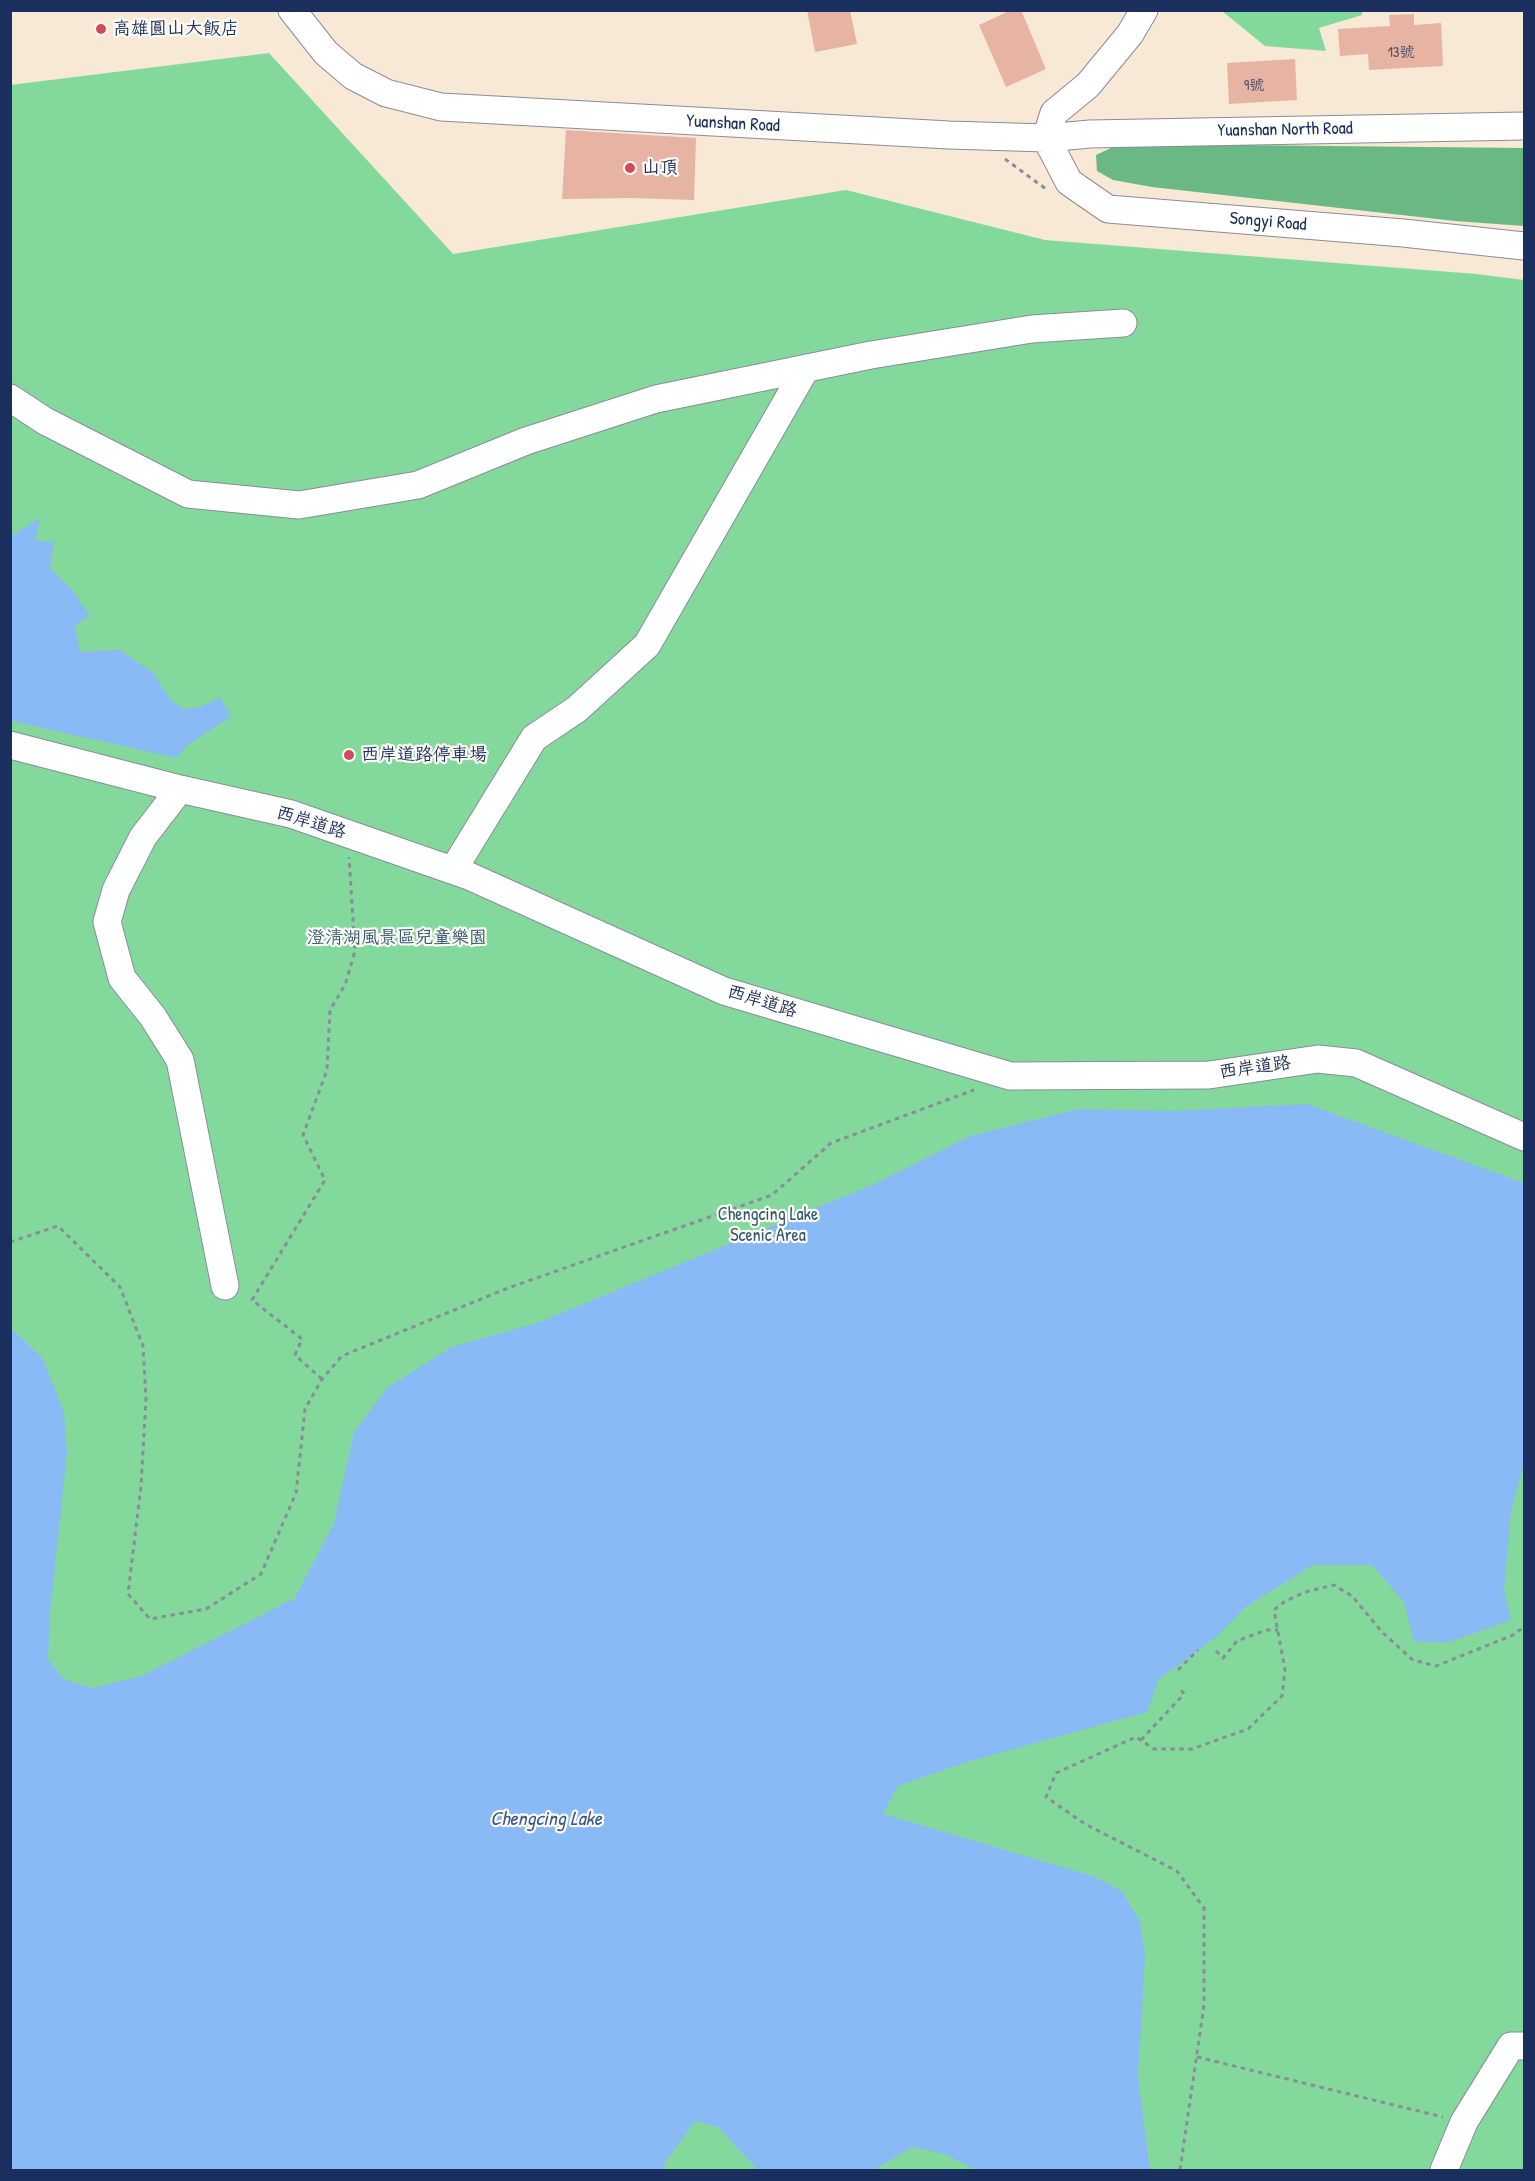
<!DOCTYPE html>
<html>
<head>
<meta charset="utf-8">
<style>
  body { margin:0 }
  #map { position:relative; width:1535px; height:2181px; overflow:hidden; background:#f7e9d5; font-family:"Patrick Hand",sans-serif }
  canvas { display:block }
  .frame { position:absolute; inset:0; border:12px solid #1b2f5e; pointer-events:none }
</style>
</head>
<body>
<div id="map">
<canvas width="1535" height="2181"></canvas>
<div class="frame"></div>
</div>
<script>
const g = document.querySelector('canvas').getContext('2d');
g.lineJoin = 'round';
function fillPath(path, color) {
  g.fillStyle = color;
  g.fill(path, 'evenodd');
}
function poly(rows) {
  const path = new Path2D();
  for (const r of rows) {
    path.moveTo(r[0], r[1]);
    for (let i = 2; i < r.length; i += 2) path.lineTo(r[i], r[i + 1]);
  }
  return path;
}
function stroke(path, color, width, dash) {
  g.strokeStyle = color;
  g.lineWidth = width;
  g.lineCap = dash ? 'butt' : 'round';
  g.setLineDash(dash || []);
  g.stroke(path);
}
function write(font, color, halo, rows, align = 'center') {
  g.font = font + ' "Patrick Hand","LXGW WenKai TC",sans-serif';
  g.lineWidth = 4.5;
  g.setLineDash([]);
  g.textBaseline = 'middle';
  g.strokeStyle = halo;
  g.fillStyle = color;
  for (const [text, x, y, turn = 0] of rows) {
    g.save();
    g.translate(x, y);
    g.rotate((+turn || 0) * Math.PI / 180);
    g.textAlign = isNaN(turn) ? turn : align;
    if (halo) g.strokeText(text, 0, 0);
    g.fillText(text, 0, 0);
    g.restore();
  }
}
const green = poly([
  [1362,11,1362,15,1319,28,1326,51,1265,46,1222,11],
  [269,53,453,254,846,190,1045,240,1476,274,1524,280,1524,2170,11,2170,10,85]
]);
const forest = poly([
  [1235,145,1524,148,1524,226,1455,221,1152,187,1113,180,1097,171,1096,155,1113,147]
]);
const water = poly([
  [40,518,35,540,54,542,50,568,74,592,90,617,83,619,75,627,80,652,120,650,152,672,171,700,183,709,201,707,220,697,231,716,185,747,177,758,11,721,11,536],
  [1307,1104,1524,1183,1524,1464,1511,1511,1504,1591,1511,1620,1447,1643,1414,1641,1404,1602,1372,1565,1313,1565,1244,1608,1216,1637,1159,1679,1147,1712,960,1764,898,1786,883,1814,1093,1876,1121,1890,1140,1921,1145,1956,1138,2077,1150,2170,977,2170,944,2154,913,2147,873,2170,758,2170,718,2127,695,2121,663,2166,664,2170,11,2170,11,1328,43,1359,64,1413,67,1452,50,1613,48,1659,63,1679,92,1688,142,1676,295,1598,334,1523,354,1432,388,1387,452,1347,537,1323,872,1185,970,1136,1079,1109,1174,1111]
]);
const building = poly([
  [807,10,850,10,857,44,815,52],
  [1011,10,1021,10,1046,69,1006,87,979,25],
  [1414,14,1414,25,1441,23,1443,66,1369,70,1368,54,1340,56,1338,29,1390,26,1389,15],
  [1295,59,1297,100,1229,104,1227,63],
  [566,130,696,138,694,200,632,198,562,199]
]);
const path = poly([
  [1005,159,1046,189],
  [10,1242,58,1226,120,1287,143,1346,146,1399,141,1486,128,1594,150,1619,206,1609,261,1574,296,1493,305,1409,322,1379,342,1356,508,1288,772,1195,831,1143,974,1090],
  [322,1379,295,1355,302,1339,252,1300,325,1180,303,1135,327,1070,330,1010,345,985,355,951,349,857],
  [1216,1651,1223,1658,1237,1641,1266,1630,1278,1630],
  [1178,1670,1198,1650],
  [1141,1740,1184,1694,1181,1690],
  [1197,2057,1443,2117],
  [1180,2170,1204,2005,1204,1908,1177,1871,1085,1824,1046,1797,1056,1773,1136,1737,1154,1749,1192,1749,1248,1729,1282,1696,1285,1670,1274,1610,1284,1602,1305,1592,1334,1585,1352,1596,1382,1632,1413,1660,1436,1666,1513,1635,1524,1627]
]);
const minor = poly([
  [292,10,326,53,353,76,386,93,441,107,949,135,1046,138,1090,134,1524,126],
  [1046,138,1069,182,1108,209,1403,233,1524,246],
  [1046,138,1054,113,1088,85,1130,34,1144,10],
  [10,398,45,421,188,494,299,505,418,485,526,441,656,399,871,355,1032,329,1123,323],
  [10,745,180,789,291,814,469,876,724,991,1010,1076,1209,1075,1318,1059,1356,1063,1524,1137],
  [180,789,143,837,116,890,107,922,122,978,153,1017,180,1060,225,1286],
  [453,870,534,738,577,709,647,645,806,368],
  [1444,2170,1464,2122,1511,2046,1524,2046]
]);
const markers = [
  [101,29,6,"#d1495b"],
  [630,168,6,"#d1495b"],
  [349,755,6,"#d1495b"]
];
const numberNames = [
  ["13號",1401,53],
  ["9號",1254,86]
];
const poiNames = [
  ["高雄圓山大飯店",113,29],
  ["山頂",642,168],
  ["西岸道路停車場",361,755]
];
const streetNames = [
  ["Yuanshan Road",733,124,3],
  ["Yuanshan North Road",1285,130,-1],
  ["Songyi Road",1268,222,5],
  ["西岸道路",311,823,17],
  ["西岸道路",762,1002,17],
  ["西岸道路",1255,1068,-8]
];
const parkNames = [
  ["澄清湖風景區兒童樂園",397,938],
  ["Chengcing Lake",768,1215],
  ["Scenic Area",768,1236]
];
const waterNames = [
  ["Chengcing Lake",546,1820]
];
fillPath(green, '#83d99c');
fillPath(forest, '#6ab984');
fillPath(water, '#89baf5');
fillPath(building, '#e7b4a3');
stroke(minor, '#898c9a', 29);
stroke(path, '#898c9a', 3, [4.5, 4.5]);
stroke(minor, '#fff', 27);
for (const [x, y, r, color] of markers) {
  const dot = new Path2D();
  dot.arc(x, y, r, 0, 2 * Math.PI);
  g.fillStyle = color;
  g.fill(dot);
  stroke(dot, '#fdfcf7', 2);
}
write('15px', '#4e506f', null, numberNames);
write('18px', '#1b2f5e', '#fdfcf7', poiNames, 'left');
write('18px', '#1b2f5e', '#fdfcf7', streetNames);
write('18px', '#355a6e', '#fdfcf7', parkNames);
write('italic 20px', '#3c598b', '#fdfcf7', waterNames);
</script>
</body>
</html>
